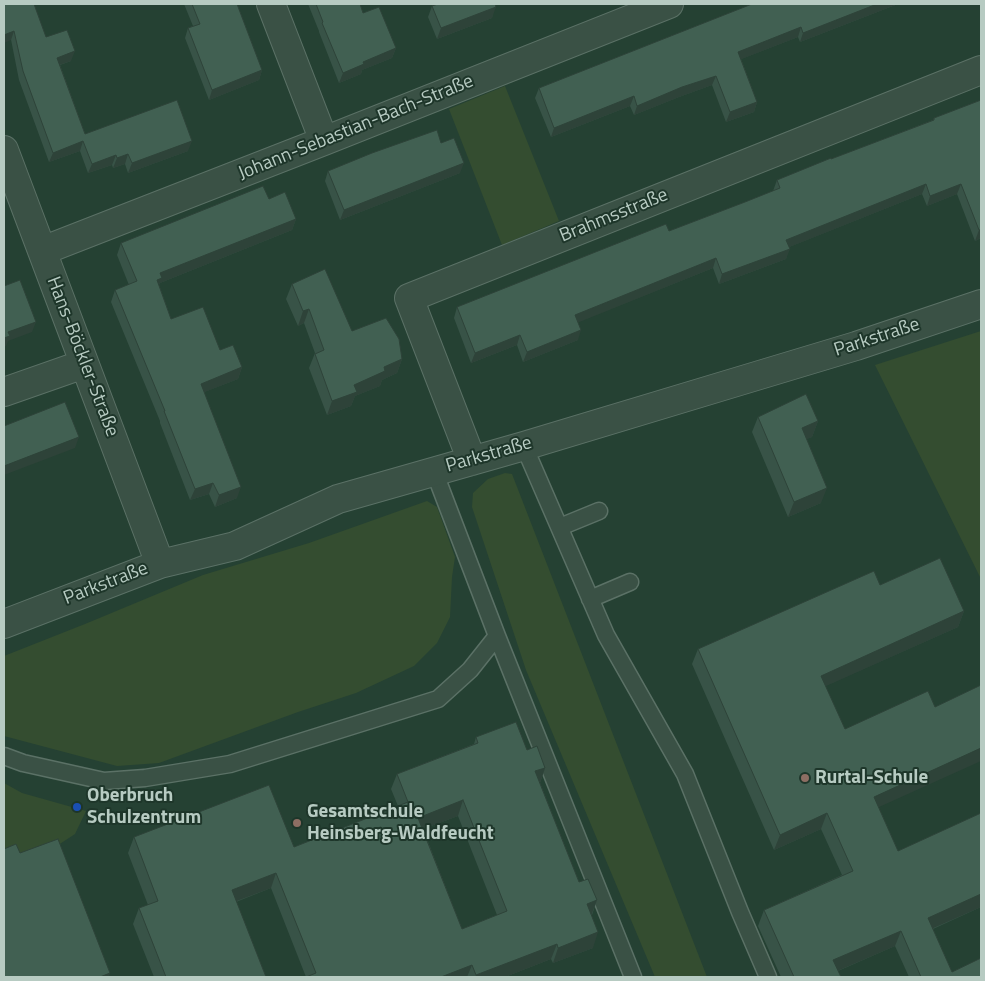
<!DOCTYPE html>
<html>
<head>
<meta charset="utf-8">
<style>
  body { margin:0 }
  #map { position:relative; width:985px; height:981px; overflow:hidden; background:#254133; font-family:"Titillium Web",sans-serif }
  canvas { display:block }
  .frame { position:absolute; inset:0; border:5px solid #b7cbc2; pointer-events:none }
</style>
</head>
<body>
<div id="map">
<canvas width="985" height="981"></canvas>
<div class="frame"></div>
</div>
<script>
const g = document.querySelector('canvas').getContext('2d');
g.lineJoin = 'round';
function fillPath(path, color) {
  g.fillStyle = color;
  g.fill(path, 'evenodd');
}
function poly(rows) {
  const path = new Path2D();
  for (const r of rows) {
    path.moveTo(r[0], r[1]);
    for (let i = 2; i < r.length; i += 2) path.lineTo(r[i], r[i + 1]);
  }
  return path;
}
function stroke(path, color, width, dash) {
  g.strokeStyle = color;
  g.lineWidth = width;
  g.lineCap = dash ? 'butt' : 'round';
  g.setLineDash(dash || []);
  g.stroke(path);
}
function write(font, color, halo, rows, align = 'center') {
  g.font = font + ' "Titillium Web",sans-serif';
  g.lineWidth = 4;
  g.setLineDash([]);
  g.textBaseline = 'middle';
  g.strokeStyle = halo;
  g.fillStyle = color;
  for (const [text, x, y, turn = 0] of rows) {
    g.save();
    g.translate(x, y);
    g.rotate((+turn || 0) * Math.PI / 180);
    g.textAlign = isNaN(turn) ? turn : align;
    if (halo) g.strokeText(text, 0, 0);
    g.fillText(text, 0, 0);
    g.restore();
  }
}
const green = poly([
  [505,86,559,221,502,245,449,109],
  [981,331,981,579,875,365],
  [505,473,512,474,707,977,655,977,526,670,472,507,473,493,488,479],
  [427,501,437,507,455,557,452,577,450,617,437,643,414,666,356,693,298,712,159,763,117,766,4,736,4,656,85,624,203,575,309,543],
  [4,783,22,793,86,811,75,834,49,851,4,857]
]);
const lane = poly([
  [524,446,606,635,685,774,740,912,768,977],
  [434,471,497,636,633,977],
  [560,527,599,511],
  [590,599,630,582],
  [4,756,23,763,104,781,145,778,230,764,438,699,470,670,497,636]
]);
const street = poly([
  [271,4,324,141],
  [4,150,160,564],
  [42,251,324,141,669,4],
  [4,392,84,364],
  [472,461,409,298,981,70],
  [4,624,160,564,235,546,338,499,524,446,733,383,856,346,981,304]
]);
const wall = poly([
  [4,4,46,37,71,61,60,65,85,134,188,151,128,173,125,164,113,168,112,165,88,173,80,151,49,162,19,80],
  [184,4,237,4,262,70,259,80,209,100,185,38,188,28,193,26],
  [308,4,360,4,363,13,396,48,392,58,362,70,361,74,339,83,319,32,319,31],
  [437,4,495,4,492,18,437,39,428,17,432,6],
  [752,4,898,4,800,42,798,37,741,59,757,102,754,112,726,122,712,85,679,97,634,115,630,106,551,137,535,98,539,88],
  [981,100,981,238,975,241,957,194,927,206,922,194,789,247,786,259,719,284,713,268,578,322,578,340,523,362,517,345,471,363,454,318,457,307,669,231,745,202,773,191,777,180,933,120,934,118],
  [441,143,460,173,340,220,325,181,328,171],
  [269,199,296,219,292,230,160,283,159,285,171,319,220,350,242,367,238,379,204,392,237,498,215,507,209,494,190,500,160,423,160,421,111,302,115,290,129,285,117,255,121,243],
  [292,284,352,331,402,359,397,373,382,380,380,386,355,396,351,406,327,415,309,368,315,353,304,323,298,326,286,299],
  [758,417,818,421,812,437,806,439,821,503,788,517,752,432],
  [880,585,964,611,958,627,825,686,898,851,981,813,981,907,933,929,952,972,981,977,909,977,895,946,838,971,841,977,781,977,758,926,764,910,842,875,821,829,774,850,692,664,698,649],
  [476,737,527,750,545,768,540,783,579,882,597,900,592,915,593,948,553,963,551,959,505,977,306,977,271,888,236,902,266,977,154,977,133,924,139,908,148,905,128,853,134,837,294,847,398,806,391,789,397,774,474,744],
  [458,816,497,915,462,929,423,829]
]);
const shadedWall = poly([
  [877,4,898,4,800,42,803,33],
  [496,7,492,18,437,39,441,28],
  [801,27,798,37,734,62,738,52],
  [14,31,11,40,4,43,4,35],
  [396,48,392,58,362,70,361,74,339,83,343,73,363,62],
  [75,51,71,61,53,67,57,58],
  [262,70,259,80,209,100,212,90],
  [716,76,712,85,679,97,634,115,637,106,682,87],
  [634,96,630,106,551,137,554,128],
  [757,102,754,112,726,122,730,112],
  [83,141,80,151,49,162,53,153],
  [192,141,188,151,128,173,132,163],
  [128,154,125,164,113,168,117,158],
  [116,155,112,165,88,173,92,164],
  [464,163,460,173,340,220,344,210],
  [926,184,922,194,782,250,786,240],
  [961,184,957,194,927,206,930,196],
  [296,219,292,230,160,283,157,289,153,291,160,273],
  [979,230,981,230,981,238,975,241],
  [790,249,786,259,719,284,722,274],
  [716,258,713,268,572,325,575,315],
  [309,309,304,323,298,326,303,311],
  [36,322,32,332,8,341,6,346,4,347,4,338,8,332],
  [581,330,578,340,523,362,527,352],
  [520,335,517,345,471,363,475,353],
  [402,359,397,373,382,380,380,386,355,396,351,406,327,415,332,401,354,385,384,367],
  [242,367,238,379,197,395,201,384],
  [818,421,812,437,796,444,802,428],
  [79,437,75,448,4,475,4,466],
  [213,483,209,494,190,500,195,489],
  [241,487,237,498,215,507,219,495],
  [827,488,821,503,788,517,794,502],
  [964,611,958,627,815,691,821,676],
  [981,748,981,761,868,812,874,797],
  [545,768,540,783,535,771],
  [463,800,458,816,412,833,418,818],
  [827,813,821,829,774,850,780,835],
  [276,873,271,888,226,905,232,890],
  [981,894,981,907,922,933,928,918],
  [597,900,591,916,587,904],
  [901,931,895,946,828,975,833,960],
  [598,932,593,948,553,963,558,948],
  [557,944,551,959,505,977,475,977,476,975],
  [472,965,467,977,441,977],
  [110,973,109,977,100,977]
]);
const building = poly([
  [4,4,34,4,46,37,67,30,75,51,57,58,85,134,177,100,192,141,132,163,128,154,117,158,116,155,92,164,83,141,53,153,23,71,14,31,4,35,4,4],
  [192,4,237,4,262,70,212,90,188,28,200,24,192,4],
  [316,4,360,4,363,13,379,7,396,48,363,62,364,64,343,73,322,23,323,22,316,4],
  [438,4,495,4,496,7,441,28,432,6,438,4],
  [752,4,877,4,803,33,801,27,738,52,757,102,730,112,716,76,682,87,637,106,634,96,554,128,539,88,752,4],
  [981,100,981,230,979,230,961,184,930,196,926,184,786,240,790,249,722,274,716,258,575,315,581,330,527,352,520,335,475,353,457,307,666,224,669,231,745,202,780,188,777,180,831,158,831,159,934,120,934,118,981,100],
  [437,130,441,143,454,138,464,163,344,210,328,171,372,153,437,130],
  [263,186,269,199,285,192,296,219,160,273,162,278,157,280,171,319,203,307,220,350,233,345,242,367,201,384,241,487,219,495,213,483,195,489,164,411,165,411,115,290,137,281,121,243,263,186],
  [325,269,352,331,386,318,399,339,402,359,384,367,385,371,354,385,357,392,332,401,315,354,324,350,309,309,303,311,292,284,325,269],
  [20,280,36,322,8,332,10,336,4,338,4,286,20,280],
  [806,394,818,421,802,428,827,488,794,502,758,417,806,394],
  [65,402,79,437,4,466,4,426,65,402],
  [940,558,964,611,821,676,845,729,928,691,935,707,981,685,981,748,874,797,898,851,981,813,981,894,928,918,952,972,981,958,981,977,921,977,901,931,833,960,841,977,794,977,764,910,853,871,827,813,780,835,698,649,874,571,880,585,940,558],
  [516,722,527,750,537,746,545,768,535,771,579,882,588,879,597,900,587,904,598,932,558,948,557,944,476,975,472,965,441,977,306,977,316,973,276,873,232,890,266,977,166,977,139,908,158,901,134,837,269,785,294,847,408,802,397,774,478,743,476,737,516,722],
  [463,800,507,911,462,929,418,818,463,800],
  [58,839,110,973,100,977,4,977,4,849,16,844,20,853,58,839]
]);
const markers = [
  [805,778,5,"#8d6e63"],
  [77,807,5,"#1a4fb4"],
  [297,823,5,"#8d6e63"]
];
const streetNames = [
  ["Johann-Sebastian-Bach-Straße",356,128,-22],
  ["Brahmsstraße",614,216,-22],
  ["Parkstraße",877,338,-18],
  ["Hans-Böckler-Straße",82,357,69],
  ["Parkstraße",489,455,-16],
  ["Parkstraße",106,584,-21]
];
const poiNames = [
  ["Rurtal-Schule",815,778],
  ["Oberbruch",87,796],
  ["Schulzentrum",87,818],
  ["Gesamtschule",307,812],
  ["Heinsberg-Waldfeucht",307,834]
];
fillPath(green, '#344d30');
stroke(lane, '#5b7166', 19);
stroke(street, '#5b7166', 30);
stroke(lane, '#3a5145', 16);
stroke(street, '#3a5145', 28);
fillPath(wall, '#385347');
fillPath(shadedWall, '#2e4339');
fillPath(building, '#416052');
stroke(building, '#2e4339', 1);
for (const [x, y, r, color] of markers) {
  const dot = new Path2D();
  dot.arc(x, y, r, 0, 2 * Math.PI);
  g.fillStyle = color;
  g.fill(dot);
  stroke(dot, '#1e362a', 2);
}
write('19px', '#b7cbc2', '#1e362a', streetNames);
write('bold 19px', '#b7cbc2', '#1e362a', poiNames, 'left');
</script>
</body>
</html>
